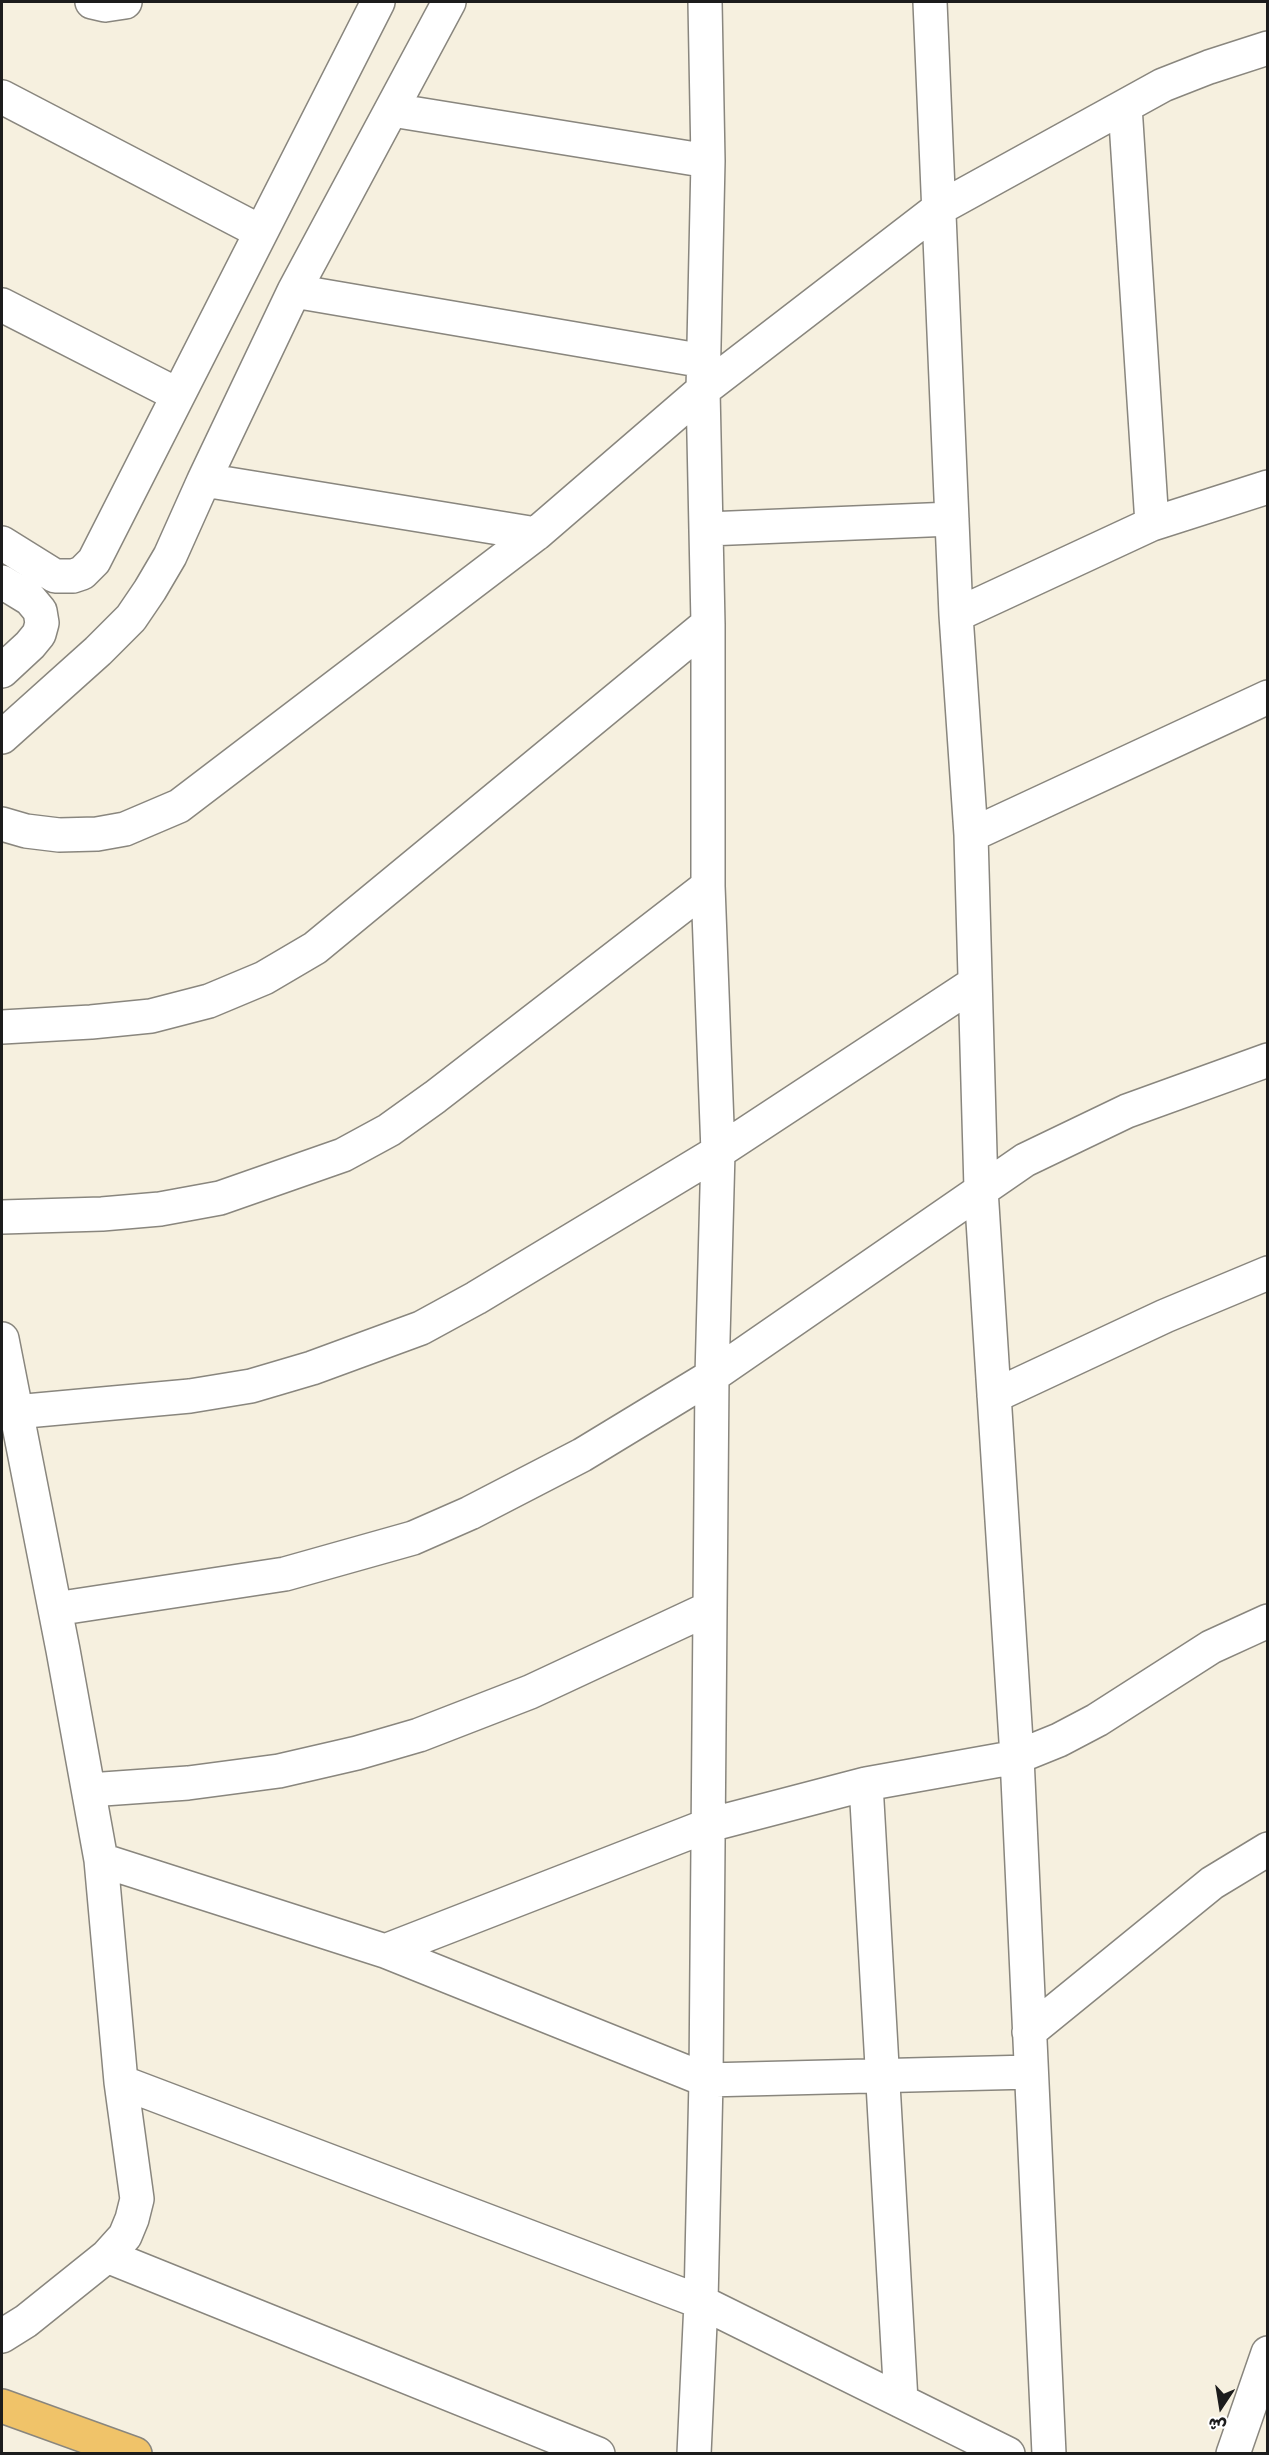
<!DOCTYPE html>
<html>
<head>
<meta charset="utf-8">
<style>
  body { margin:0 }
  #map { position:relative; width:1269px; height:2455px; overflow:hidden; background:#f6f0df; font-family:Itim,"Playpen Sans Arabic",sans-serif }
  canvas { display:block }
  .frame { position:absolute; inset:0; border:3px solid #1c1c1c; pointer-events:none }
  .north { position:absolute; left:1191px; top:2377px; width:60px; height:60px; -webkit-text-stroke:4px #fff; paint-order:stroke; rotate:192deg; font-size:16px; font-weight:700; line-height:24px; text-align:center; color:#1c1c1c }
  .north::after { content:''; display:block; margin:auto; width:21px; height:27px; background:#1c1c1c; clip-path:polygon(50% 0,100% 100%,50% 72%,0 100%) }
</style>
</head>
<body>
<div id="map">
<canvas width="1269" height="2455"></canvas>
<div class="frame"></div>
<div class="north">ش</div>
</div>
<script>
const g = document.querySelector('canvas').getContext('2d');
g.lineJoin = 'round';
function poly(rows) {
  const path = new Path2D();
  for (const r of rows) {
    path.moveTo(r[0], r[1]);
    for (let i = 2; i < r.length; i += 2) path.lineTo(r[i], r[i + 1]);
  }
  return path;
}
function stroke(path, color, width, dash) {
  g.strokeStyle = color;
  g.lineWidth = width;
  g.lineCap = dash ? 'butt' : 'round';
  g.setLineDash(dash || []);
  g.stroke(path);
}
const street = poly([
  [92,2,105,5,125,2],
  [930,2,956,615,971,835,981,1189,1017,1757,1049,2454],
  [2,97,261,232],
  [1125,106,1152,524],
  [392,110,708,161],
  [294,291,704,361],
  [2,305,178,395],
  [204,480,536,534],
  [707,529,952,519],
  [2,543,55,576,73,576,82,573,94,561,378,2],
  [2,582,30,599,40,611,42,623,39,634,30,645,2,671],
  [956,615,1152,524,1268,487],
  [2,737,98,651,131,618,150,590,170,556,204,480,294,291,449,2],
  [2,824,26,831,59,835,97,834,125,829,179,806,536,534,703,390,938,209,1163,85,1209,67,1268,48],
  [971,835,1268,697],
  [2,1027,91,1022,151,1016,209,1001,264,978,315,948,708,624],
  [2,1217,102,1214,160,1209,220,1198,343,1155,389,1130,435,1097,708,886],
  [2,1339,63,1650,101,1860,121,2082,137,2199,132,2219,125,2236,107,2256,26,2321,2,2336],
  [994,1396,1165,1316,1268,1273],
  [15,1412,190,1396,251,1386,312,1368,421,1328,476,1298,718,1152,975,983],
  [55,1609,285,1574,413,1538,470,1513,582,1455,712,1376,1025,1160,1127,1111,1268,1060],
  [866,1784,901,2401],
  [89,1790,188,1783,279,1771,357,1753,419,1735,530,1692,710,1608],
  [101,1860,385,1951,706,2080,1031,2072],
  [385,1951,709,1825,866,1784,1017,1757,1059,1740,1097,1720,1211,1647,1268,1621],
  [1029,2032,1212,1883,1268,1849],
  [121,2082,701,2302,1008,2454],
  [107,2256,598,2454],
  [694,2454,701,2302,706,2080,712,1376,718,1152,708,886,708,624,703,390,708,161,705,2],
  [1233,2454,1268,2353]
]);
const highway = poly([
  [2,2406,135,2454]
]);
stroke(street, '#89867e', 36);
stroke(highway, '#89867e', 36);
stroke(street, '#fff', 33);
stroke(highway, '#f0c369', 33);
</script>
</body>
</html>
